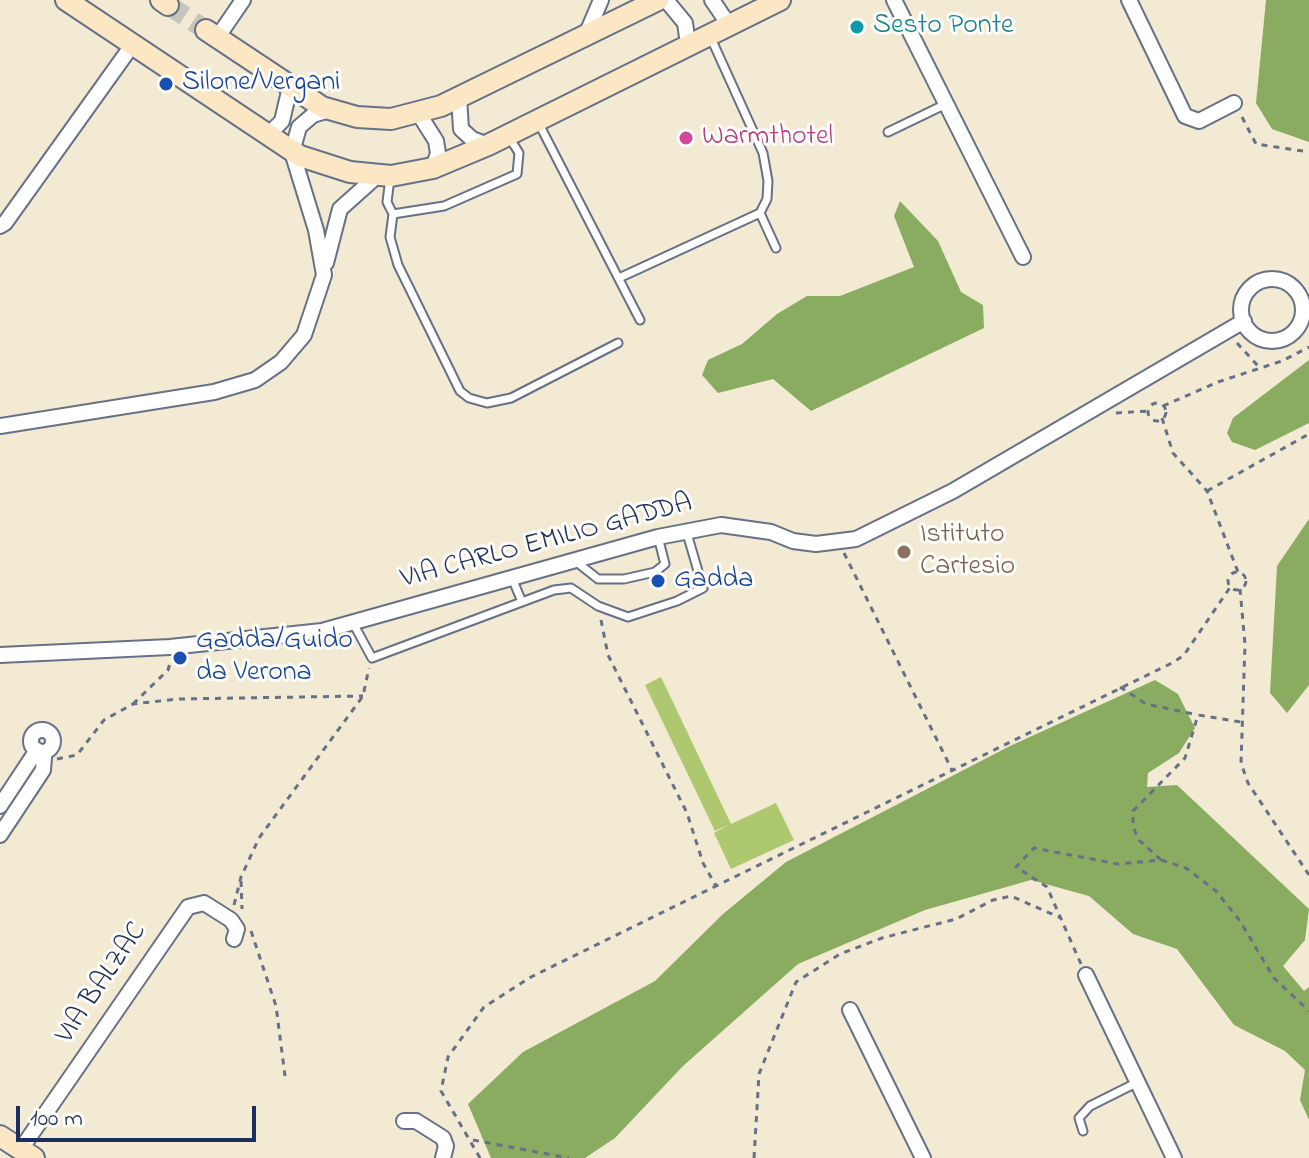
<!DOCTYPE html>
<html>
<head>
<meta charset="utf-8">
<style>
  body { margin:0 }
  #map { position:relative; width:1309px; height:1158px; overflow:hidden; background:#f2ead3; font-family:"Indie Flower",sans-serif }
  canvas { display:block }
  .scale { position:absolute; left:16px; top:1106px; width:240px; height:36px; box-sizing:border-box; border:4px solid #1b2f5e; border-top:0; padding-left:10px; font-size:24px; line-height:28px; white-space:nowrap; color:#1b2f5e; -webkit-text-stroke:6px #fdfcf7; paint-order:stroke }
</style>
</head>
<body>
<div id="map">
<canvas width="1309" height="1158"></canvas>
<div class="scale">100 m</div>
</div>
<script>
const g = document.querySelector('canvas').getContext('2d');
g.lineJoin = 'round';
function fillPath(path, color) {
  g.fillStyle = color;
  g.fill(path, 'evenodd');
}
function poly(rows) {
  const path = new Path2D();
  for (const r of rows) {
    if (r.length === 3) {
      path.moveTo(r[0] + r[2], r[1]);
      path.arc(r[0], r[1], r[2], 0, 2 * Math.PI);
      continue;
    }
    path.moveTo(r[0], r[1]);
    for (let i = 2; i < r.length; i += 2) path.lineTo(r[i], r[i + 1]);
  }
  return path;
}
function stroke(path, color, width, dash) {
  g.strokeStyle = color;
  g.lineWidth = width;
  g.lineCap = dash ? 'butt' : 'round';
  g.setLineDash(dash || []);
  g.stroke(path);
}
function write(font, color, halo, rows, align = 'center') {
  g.font = font + ' "Indie Flower",sans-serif';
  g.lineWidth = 6;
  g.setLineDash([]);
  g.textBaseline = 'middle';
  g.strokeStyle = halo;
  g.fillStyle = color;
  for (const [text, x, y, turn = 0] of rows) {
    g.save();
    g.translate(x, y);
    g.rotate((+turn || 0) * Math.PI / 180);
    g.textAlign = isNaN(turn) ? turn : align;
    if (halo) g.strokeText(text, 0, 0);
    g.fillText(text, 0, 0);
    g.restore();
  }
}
const green = poly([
  [661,677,731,824,776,803,794,840,731,869,714,833,730,824,715,831,645,685]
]);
const forest = poly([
  [1266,0,1309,0,1309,142,1272,129,1256,103],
  [900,201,938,241,961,292,983,305,984,328,811,411,773,379,718,393,702,375,708,360,742,344,777,314,807,296,840,296,914,267,894,216],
  [1309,360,1309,423,1255,450,1232,442,1227,433,1233,418],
  [1309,519,1309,685,1287,713,1270,693,1277,566],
  [1155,680,1178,694,1195,728,1179,753,1148,773,1147,787,1177,785,1309,909,1305,940,1283,966,1304,991,1309,987,1309,1120,1300,1100,1305,1070,1285,1051,1234,1025,1177,949,1133,934,1089,896,1031,880,925,910,798,964,683,1066,615,1138,585,1158,491,1158,468,1104,523,1052,655,981,723,914,786,862,1010,746]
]);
const secondaryTunnel = poly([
  [168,5,206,30]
]);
const path = poly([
  [1242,117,1256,144,1309,152],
  [1237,343,1259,367],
  [1157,412,9],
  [1163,406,1218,382,1282,361,1309,347],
  [1116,413,1148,411],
  [1162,418,1173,453,1207,491,1238,572],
  [1207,491,1309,434],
  [844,553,952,770],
  [1237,581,9],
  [1240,589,1245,644,1241,763,1248,783,1309,875],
  [601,620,608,655,687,813,703,863,716,886,1174,662,1184,655,1231,586],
  [1120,687,1146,704,1198,715],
  [133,704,168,670,170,663],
  [57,759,77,755,104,720,133,704,178,699,363,696],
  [1161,860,1139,840,1133,827,1133,811,1185,758,1198,715,1241,722],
  [241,881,242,909],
  [234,905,241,877,259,838,363,696,369,668],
  [251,931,276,1006,285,1076],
  [1081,964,1047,887,1016,867,1034,848,1118,864,1161,860,1186,868,1216,891,1240,921,1274,978,1309,1011],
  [473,1140,569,1158],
  [480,1158,441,1091,448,1057,484,1007,531,977,716,886],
  [754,1158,759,1074,796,982,840,954,882,938,956,919,993,900,1011,896,1061,918]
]);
const lane = poly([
  [710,36,763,153,768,181,767,199,760,213],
  [538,122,640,320],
  [888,132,946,104],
  [390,178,387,202,393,214,444,206,517,174,519,153,509,137],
  [393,214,390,237,398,265,460,391,469,398,487,403,511,398,618,343],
  [619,278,760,213,776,248],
  [574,560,598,579,624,579,655,572,665,564,658,537],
  [512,578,522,602],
  [353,623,372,658,554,590,571,588,598,606,628,617,677,601,703,588,686,530],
  [1083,1131,1079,1118,1090,1106,1138,1082]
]);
const street = poly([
  [666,0,685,23,688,44],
  [712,0,729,25],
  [894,0,1023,257],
  [1129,0,1185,116,1199,121,1234,103],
  [586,35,601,0],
  [217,38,243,0],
  [459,97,461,129,472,139,488,145],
  [419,114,436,141,438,153,433,168],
  [267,136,282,121,290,87],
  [0,226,5,223,133,44],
  [326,263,340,209,378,175],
  [1272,310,31],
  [0,426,214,392,255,380,281,362,304,335,324,275,316,230,292,152,299,127,313,115,329,110],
  [0,655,170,647,322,631,658,537,721,525,771,532,793,541,816,544,856,539,953,491,1244,321],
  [42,741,11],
  [0,806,37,750,44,757,43,770,0,835],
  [1086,975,1174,1158],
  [850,1010,923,1158],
  [404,1121,416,1121,443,1138,446,1146,443,1158],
  [21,1149,188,907,204,903,231,920,237,929,234,939]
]);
const secondary = poly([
  [66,0,300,156,350,172,391,176,433,168,488,145,780,0],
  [161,0,168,5],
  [206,30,322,107,357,117,391,119,441,106,658,0],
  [0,1136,34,1158]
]);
const markers = [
  [857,27,8,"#0f9aa8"],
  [166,84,8,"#1a4fb4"],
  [686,138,8,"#d1479c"],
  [904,552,8,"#8d6e63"],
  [658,581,8,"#1a4fb4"],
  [180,658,8,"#1a4fb4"]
];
const cultureNames = [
  ["Sesto Ponte",873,27]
];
const transitNames = [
  ["Silone/Vergani",182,84],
  ["Gadda",674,581],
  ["Gadda/Guido",196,642],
  ["da Verona",196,674]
];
const hotelNames = [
  ["Warmthotel",702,138]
];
const educationNames = [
  ["Istituto",920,536],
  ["Cartesio",920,568]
];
const streetNames = [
  ["VIA CARLO EMILIO GADDA",547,543,-15],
  ["VIA BALZAC",103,984,-56]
];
fillPath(green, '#adc86e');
fillPath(forest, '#8aac61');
stroke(secondaryTunnel, '#c7c5bc', 20, [20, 10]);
stroke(lane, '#667087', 11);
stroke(street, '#667087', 18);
stroke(secondary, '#667087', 24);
stroke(path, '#667087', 3, [6, 6]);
stroke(lane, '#fff', 7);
stroke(street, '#fff', 14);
stroke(secondary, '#fbe7c3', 20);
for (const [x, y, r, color] of markers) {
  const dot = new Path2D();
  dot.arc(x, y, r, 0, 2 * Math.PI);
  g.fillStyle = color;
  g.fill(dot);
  stroke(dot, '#fdfcf7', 3);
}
write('28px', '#0d838f', '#fdfcf7', cultureNames, 'left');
write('28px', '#164399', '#fdfcf7', transitNames, 'left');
write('28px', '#b23c85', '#fdfcf7', hotelNames, 'left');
write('28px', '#785e54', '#fdfcf7', educationNames, 'left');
write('28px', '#1b2f5e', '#fdfcf7', streetNames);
</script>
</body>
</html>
